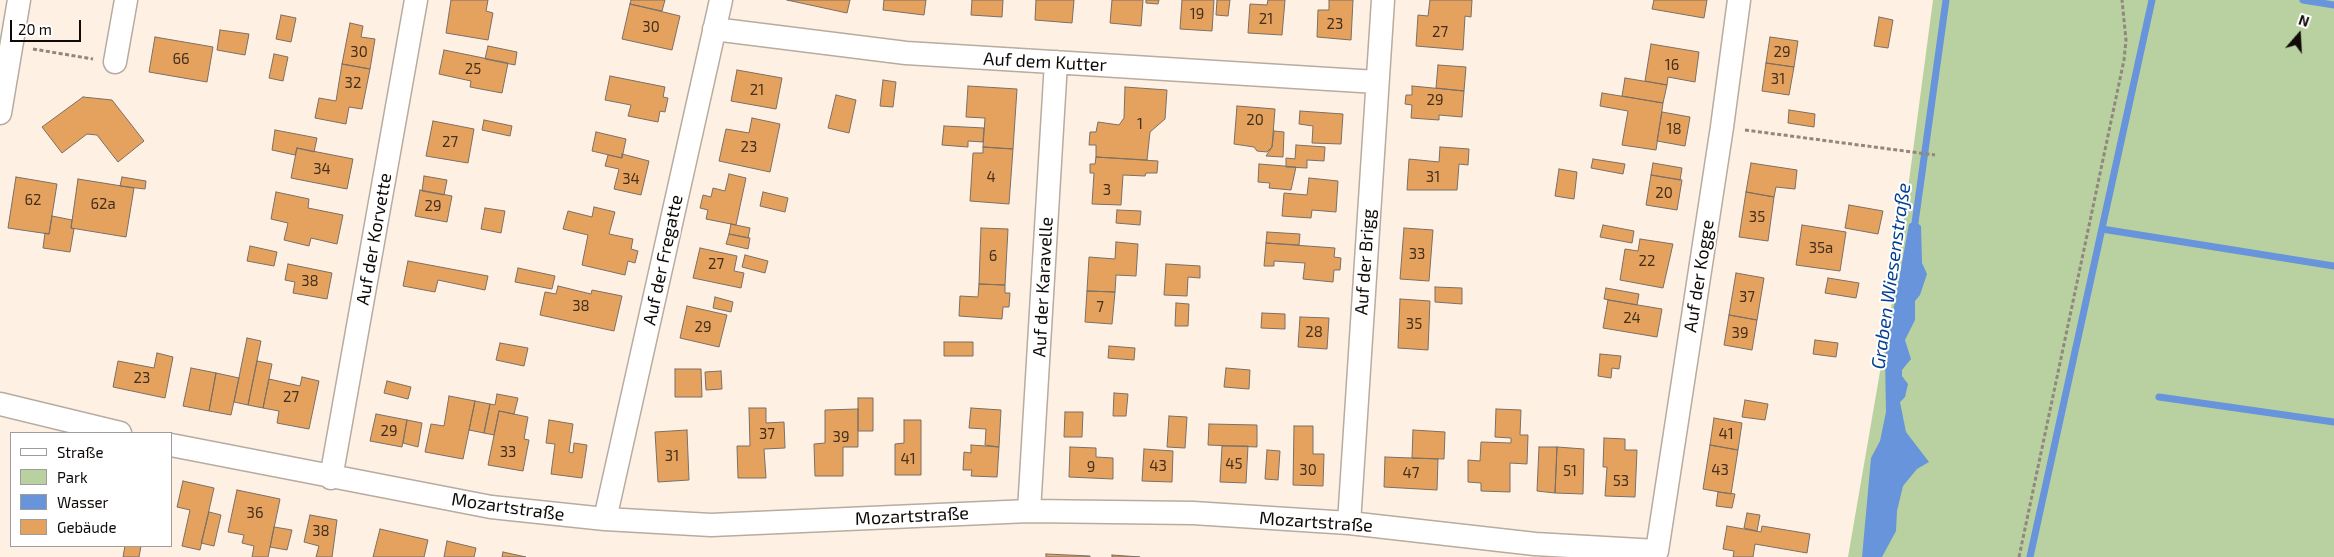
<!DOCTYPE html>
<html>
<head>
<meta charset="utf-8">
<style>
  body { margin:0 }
  #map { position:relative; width:2334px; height:557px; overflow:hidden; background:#fef0e3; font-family:"Exo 2",sans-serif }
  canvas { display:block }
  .legend { position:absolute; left:10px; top:432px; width:162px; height:115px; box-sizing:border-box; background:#fff; border:1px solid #9f9d9c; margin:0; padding:6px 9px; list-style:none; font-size:15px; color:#0f0a07 }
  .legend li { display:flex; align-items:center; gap:10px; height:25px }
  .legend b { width:25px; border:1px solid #9f9d9c }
  .north { position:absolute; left:2274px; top:10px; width:50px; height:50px; -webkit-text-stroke:4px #fff; paint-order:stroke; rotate:19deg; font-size:14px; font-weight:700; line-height:20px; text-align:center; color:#0f0a07 }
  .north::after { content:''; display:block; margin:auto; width:18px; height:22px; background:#0f0a07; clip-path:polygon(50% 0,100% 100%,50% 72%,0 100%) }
  .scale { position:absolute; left:10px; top:20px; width:71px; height:22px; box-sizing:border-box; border:2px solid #0f0a07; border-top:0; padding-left:6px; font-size:15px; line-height:18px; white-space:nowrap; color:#0f0a07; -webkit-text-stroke:4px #fff; paint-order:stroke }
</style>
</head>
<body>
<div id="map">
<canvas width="2334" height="557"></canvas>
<ul class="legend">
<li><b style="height:6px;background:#fff"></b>Straße</li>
<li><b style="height:14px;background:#b9d1a0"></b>Park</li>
<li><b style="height:14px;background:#6794da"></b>Wasser</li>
<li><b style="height:14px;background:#e5a25f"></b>Gebäude</li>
</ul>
<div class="north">N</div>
<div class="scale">20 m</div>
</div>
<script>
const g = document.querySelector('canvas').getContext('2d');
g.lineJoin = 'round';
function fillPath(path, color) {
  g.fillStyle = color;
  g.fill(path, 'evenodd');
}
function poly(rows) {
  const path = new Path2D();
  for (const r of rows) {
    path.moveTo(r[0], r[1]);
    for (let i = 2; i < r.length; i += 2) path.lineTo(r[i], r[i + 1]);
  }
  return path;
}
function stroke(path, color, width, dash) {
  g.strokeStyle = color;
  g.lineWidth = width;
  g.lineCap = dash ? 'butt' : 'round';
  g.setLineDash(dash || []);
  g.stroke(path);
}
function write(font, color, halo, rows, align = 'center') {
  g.font = font + ' "Exo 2",sans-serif';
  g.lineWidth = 4;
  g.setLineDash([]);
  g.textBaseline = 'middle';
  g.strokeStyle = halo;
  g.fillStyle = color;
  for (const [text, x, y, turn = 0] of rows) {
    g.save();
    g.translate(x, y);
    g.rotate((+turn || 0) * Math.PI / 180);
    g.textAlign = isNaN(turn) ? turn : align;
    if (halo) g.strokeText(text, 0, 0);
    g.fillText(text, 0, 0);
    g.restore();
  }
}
const green = poly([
  [1933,0,2334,0,2334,557,1848,557,1896,279]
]);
const water = poly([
  [1915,221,1921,226,1922,263,1927,274,1920,295,1915,301,1915,320,1905,340,1911,359,1902,370,1902,376,1908,384,1905,397,1900,402,1906,432,1929,462,1917,469,1903,486,1897,511,1896,531,1882,557,1862,557,1871,458,1880,441,1886,412,1885,356,1909,224]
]);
const stream = poly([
  [2303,0,2334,5],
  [2102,229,2334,266],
  [1914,230,1946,0],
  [2159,397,2334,422],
  [2030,557,2152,0]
]);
const building = poly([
  [451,0,488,0,486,11,493,13,488,40,446,33,451,0],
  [631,0,665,0,662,11,630,4,631,0],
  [787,0,850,0,847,13,787,0],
  [884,0,926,0,924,15,883,10,884,0],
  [972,0,1003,0,1002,17,971,15,972,0],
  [1036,0,1074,0,1072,23,1035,20,1036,0],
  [1112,0,1143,0,1141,26,1110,23,1112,0],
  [1146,0,1159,0,1158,4,1146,3,1146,0],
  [1182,0,1214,0,1212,31,1180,29,1182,0],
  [1217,0,1230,0,1228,16,1216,15,1217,0],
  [1268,0,1285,0,1282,35,1248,33,1250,4,1267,5,1268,0],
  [1329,0,1353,0,1351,40,1317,37,1318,10,1329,10,1329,0],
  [1430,0,1472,0,1471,17,1465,16,1463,50,1416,46,1418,15,1428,16,1430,0],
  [1654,0,1707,0,1704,18,1652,9,1654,0],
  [630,4,680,16,672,50,622,39,630,4],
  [281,15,296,18,291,42,276,39,281,15],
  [1879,17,1893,20,1888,48,1874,46,1879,17],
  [350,23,363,26,361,37,375,39,370,69,342,64,350,23],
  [220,30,249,34,245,55,217,50,220,30],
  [155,37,213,47,207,82,149,72,155,37],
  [1770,37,1798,41,1794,67,1766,63,1770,37],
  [1651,44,1699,52,1695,82,1668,77,1667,85,1645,81,1651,44],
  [488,46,517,52,515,65,485,59,488,46],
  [444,50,508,63,502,93,470,87,471,81,439,74,444,50],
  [274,54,288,57,283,81,269,78,274,54],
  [1766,63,1794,67,1789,95,1762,91,1766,63],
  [342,64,370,69,362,109,349,107,346,124,315,118,319,98,336,101,342,64],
  [1438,65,1466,67,1464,91,1436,88,1438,65],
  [737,70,782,78,776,109,731,101,737,70],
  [610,76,665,87,663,97,668,98,665,112,660,111,658,122,628,116,631,105,605,100,610,76],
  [1625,78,1667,85,1663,103,1622,96,1625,78],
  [883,80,896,82,893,107,880,106,883,80],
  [968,86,1017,89,1013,149,983,147,985,118,966,117,968,86],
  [1412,86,1464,91,1462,117,1439,115,1439,120,1411,118,1412,105,1405,104,1406,95,1412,95,1412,86],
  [1125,87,1167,90,1165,119,1150,132,1147,160,1096,157,1096,145,1089,145,1090,132,1096,132,1098,122,1119,125,1124,118,1125,87],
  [1602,93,1663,103,1656,150,1622,145,1628,111,1600,106,1602,93],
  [836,95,856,100,849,133,828,128,836,95],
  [83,97,112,100,144,141,118,162,97,135,87,134,62,153,42,127,83,97],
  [1237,106,1275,109,1272,147,1267,152,1257,151,1254,147,1234,144,1237,106],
  [1789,110,1815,114,1814,127,1788,123,1789,110],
  [1300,111,1343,114,1341,144,1312,143,1313,126,1299,124,1300,111],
  [1662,112,1690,117,1685,146,1657,141,1662,112],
  [752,118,780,124,770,172,719,161,726,129,749,133,752,118],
  [484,120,512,126,510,136,482,130,484,120],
  [433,121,474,129,468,163,426,156,433,121],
  [944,126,984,128,983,142,968,141,968,147,942,145,944,126],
  [275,130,317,138,314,152,297,148,295,155,272,150,275,130],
  [1274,131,1284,132,1283,157,1266,156,1272,147,1274,131],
  [596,132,626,139,622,158,592,151,596,132],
  [1296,145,1325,147,1324,161,1307,160,1307,168,1286,167,1286,158,1295,159,1296,145],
  [983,147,1013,149,1009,204,970,201,973,153,983,153,983,147],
  [1440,147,1469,149,1468,165,1459,164,1457,190,1407,190,1409,159,1439,162,1440,147],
  [297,148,353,159,347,189,291,178,297,148],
  [622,154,649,161,641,195,614,189,619,169,605,166,608,155,622,158,622,154],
  [1096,157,1158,161,1157,173,1146,173,1145,176,1123,175,1121,205,1092,204,1094,173,1090,173,1090,164,1095,164,1096,157],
  [1593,159,1625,164,1623,174,1591,168,1593,159],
  [1653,163,1682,168,1680,180,1651,175,1653,163],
  [1751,163,1797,170,1795,189,1776,187,1774,197,1746,192,1751,163],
  [1259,164,1296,167,1291,190,1269,188,1270,183,1258,182,1259,164],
  [1559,169,1577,172,1574,199,1555,196,1559,169],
  [729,174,746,178,736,225,706,219,708,210,700,208,703,195,711,197,713,188,725,191,729,174],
  [1651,175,1682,180,1677,210,1646,205,1651,175],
  [424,176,447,180,444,195,422,191,424,176],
  [16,177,57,184,49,234,8,228,16,177],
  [122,177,146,181,145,189,120,186,122,177],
  [1309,178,1338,181,1336,212,1312,210,1311,218,1282,216,1284,193,1307,195,1309,178],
  [78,179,134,188,126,237,71,228,78,179],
  [420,190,452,196,447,222,415,216,420,190],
  [276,192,309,199,308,208,343,215,337,244,311,238,309,246,284,240,288,223,271,219,276,192],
  [763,192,788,198,785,212,760,206,763,192],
  [1746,192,1774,197,1768,241,1739,237,1746,192],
  [1849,205,1883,211,1878,234,1845,228,1849,205],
  [594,207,615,212,609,234,633,239,631,249,638,251,635,263,628,261,625,275,582,265,588,235,563,229,568,211,592,217,594,207],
  [485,208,505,211,501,233,481,229,485,208],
  [1117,210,1141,211,1140,225,1116,223,1117,210],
  [52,216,72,220,71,228,74,229,70,252,43,248,45,233,49,234,52,216],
  [731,224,750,228,748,238,729,234,731,224],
  [1603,225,1634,231,1632,243,1600,237,1603,225],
  [1802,225,1846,232,1840,271,1796,265,1802,225],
  [981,228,1008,229,1005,285,979,284,981,228],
  [1404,228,1433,230,1429,281,1400,279,1404,228],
  [1267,232,1300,234,1299,245,1266,243,1267,232],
  [729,234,750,238,748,249,726,244,729,234],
  [1640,239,1673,244,1663,288,1620,280,1625,249,1638,251,1640,239],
  [1116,242,1138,244,1136,276,1116,275,1115,292,1087,291,1089,257,1115,259,1116,242],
  [1266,243,1335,248,1334,257,1341,258,1340,270,1334,270,1333,282,1303,279,1305,263,1274,261,1274,266,1264,266,1266,243],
  [250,246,277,252,274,266,247,261,250,246],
  [700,248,737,256,734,271,744,273,741,288,693,278,700,248],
  [745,255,768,261,765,273,742,267,745,255],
  [408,261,488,276,485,290,438,280,435,292,403,286,408,261],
  [288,264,332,273,327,299,293,293,295,282,285,280,288,264],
  [1166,264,1200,266,1200,278,1188,277,1187,296,1164,295,1166,264],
  [518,268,555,276,552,289,515,282,518,268],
  [1736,273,1764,278,1757,320,1729,315,1736,273],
  [1828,278,1859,283,1856,298,1825,293,1828,278],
  [979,284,1005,285,1005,293,1010,293,1009,307,1003,307,1002,319,959,316,960,296,978,297,979,284],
  [558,286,591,294,592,290,622,296,614,331,540,315,545,292,556,294,558,286],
  [1435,287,1462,288,1462,304,1435,302,1435,287],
  [1606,288,1639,294,1637,305,1604,299,1606,288],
  [1087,291,1115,292,1112,324,1085,322,1087,291],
  [715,297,733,302,731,312,713,308,715,297],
  [1400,299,1430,301,1428,350,1398,348,1400,299],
  [1608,300,1662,309,1657,337,1603,328,1608,300],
  [1176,303,1189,304,1188,326,1175,326,1176,303],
  [687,306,727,315,719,347,680,338,687,306],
  [1262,313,1285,314,1285,329,1261,328,1262,313],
  [1729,315,1757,320,1752,350,1724,345,1729,315],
  [1300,317,1329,318,1327,349,1298,347,1300,317],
  [247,338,261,341,248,405,234,402,247,338],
  [1815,340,1838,343,1836,357,1813,354,1815,340],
  [944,342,973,342,973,356,944,356,944,342],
  [500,343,528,348,524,366,496,360,500,343],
  [1109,346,1135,348,1134,360,1108,358,1109,346],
  [157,353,173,357,165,398,113,387,118,361,154,368,157,353],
  [1600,354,1621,356,1619,369,1612,368,1611,378,1598,376,1600,354],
  [257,361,272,364,263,408,248,405,257,361],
  [191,368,216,373,209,411,183,406,191,368],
  [1226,368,1250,370,1249,389,1224,387,1226,368],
  [675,369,701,369,702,397,675,397,675,369],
  [721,371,722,389,706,390,705,372,721,371],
  [216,373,239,378,231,415,209,411,216,373],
  [302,377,319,381,309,429,277,423,279,411,263,408,269,379,300,386,302,377],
  [387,381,411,387,408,399,384,393,387,381],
  [1114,393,1128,394,1126,416,1113,416,1114,393],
  [497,394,518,398,514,414,499,411,494,435,484,433,490,404,495,405,497,394],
  [449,396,475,401,463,459,425,452,431,424,444,426,449,396],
  [858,398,873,398,873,431,858,431,858,398],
  [1745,400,1768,404,1765,420,1742,417,1745,400],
  [475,401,490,404,484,433,469,430,475,401],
  [749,408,766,408,766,423,784,422,785,448,764,449,766,478,738,478,737,446,750,446,749,408],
  [971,408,1001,410,999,447,985,445,986,429,969,428,971,408],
  [858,409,858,447,843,447,843,476,815,476,814,444,825,443,825,410,858,409],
  [1496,409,1521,410,1520,435,1528,435,1527,464,1510,463,1510,492,1481,491,1481,483,1468,482,1468,460,1480,461,1481,442,1511,443,1511,438,1495,437,1496,409],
  [499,411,528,417,524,439,529,440,523,471,488,465,499,411],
  [1065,412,1083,412,1082,437,1064,437,1065,412],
  [376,414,407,420,402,447,370,441,376,414],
  [1169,416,1187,417,1185,448,1167,447,1169,416],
  [1714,418,1742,423,1738,450,1710,445,1714,418],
  [407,420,422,423,418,447,403,443,407,420],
  [549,420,573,424,569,452,573,453,574,443,587,445,582,478,551,474,555,444,546,443,549,420],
  [904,420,921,420,921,475,895,475,895,444,904,443,904,420],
  [1209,424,1257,425,1257,447,1208,445,1209,424],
  [1294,426,1313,426,1313,454,1324,454,1323,486,1293,485,1294,426],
  [687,430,689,480,658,482,655,432,687,430],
  [1413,430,1445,432,1444,459,1412,458,1413,430],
  [1604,438,1625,439,1625,450,1637,450,1635,497,1605,496,1607,467,1603,467,1604,438],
  [971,445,999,447,997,477,971,476,972,470,963,470,964,452,971,453,971,445],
  [1710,445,1738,450,1731,494,1703,489,1710,445],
  [1222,446,1248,446,1246,483,1220,482,1222,446],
  [1070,447,1096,448,1096,457,1113,458,1113,479,1069,477,1070,447],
  [1539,447,1557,447,1555,493,1537,491,1539,447],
  [1557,447,1584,449,1583,494,1555,493,1557,447],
  [1144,449,1173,451,1172,482,1142,481,1144,449],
  [1267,450,1280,451,1278,480,1265,479,1267,450],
  [1385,457,1438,459,1437,490,1384,487,1385,457],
  [183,481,214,488,200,550,182,546,190,510,177,507,183,481],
  [237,490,280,499,268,557,252,557,254,546,242,543,244,535,228,532,237,490],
  [1718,492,1735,494,1732,508,1716,506,1718,492],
  [209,512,221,515,214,546,201,543,209,512],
  [1747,513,1760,515,1757,531,1744,528,1747,513],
  [310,515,337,520,332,557,316,557,319,546,304,542,310,515],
  [1727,526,1761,532,1762,526,1810,534,1807,553,1755,544,1753,557,1733,557,1734,551,1723,549,1727,526],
  [274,527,292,530,287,550,270,547,274,527],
  [380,529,428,540,424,557,373,557,380,529],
  [447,541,476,548,474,557,444,557,447,541],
  [125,546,141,546,139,557,123,557,125,546],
  [503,552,526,557,502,557,503,552],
  [1046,554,1090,556,1090,557,1046,557,1046,554],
  [1112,555,1140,557,1112,557,1112,555]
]);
const path = poly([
  [33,49,93,59],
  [1745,130,1935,155],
  [2019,557,2124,60,2126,40,2122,0]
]);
const street = poly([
  [714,29,906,53,1377,82],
  [115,62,126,0],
  [0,113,19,0],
  [0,404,120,433],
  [171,445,491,507,605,519,711,525,1029,511,1193,513,1349,523,1535,544,1657,551,1722,127,1739,0],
  [331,478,416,0],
  [1029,511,1056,62],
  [605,519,721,0],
  [1349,523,1383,0]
]);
const numberNames = [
  ["19",1197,14],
  ["21",1266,19],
  ["23",1335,24],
  ["30",651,27],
  ["27",1440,32],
  ["30",359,52],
  ["29",1782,52],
  ["66",181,59],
  ["16",1672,65],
  ["25",473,69],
  ["31",1778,79],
  ["32",353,83],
  ["21",757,90],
  ["29",1435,100],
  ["20",1255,120],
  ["1",1140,124],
  ["18",1674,129],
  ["27",450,142],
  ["23",749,147],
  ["34",322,169],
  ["4",991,177],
  ["31",1433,177],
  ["34",631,179],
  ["3",1107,190],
  ["20",1664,193],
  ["62",33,200],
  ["62a",103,204],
  ["29",433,206],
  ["35",1757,217],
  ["35a",1821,248],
  ["33",1417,254],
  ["6",993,256],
  ["22",1647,261],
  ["27",716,264],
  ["38",310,281],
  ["37",1747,297],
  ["38",581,306],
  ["7",1100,307],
  ["24",1632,318],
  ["35",1414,324],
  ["29",703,327],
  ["28",1314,332],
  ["39",1740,333],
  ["23",142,378],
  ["27",291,397],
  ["29",389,431],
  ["37",767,434],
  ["41",1726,434],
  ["39",841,437],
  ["33",508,452],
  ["31",672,456],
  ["41",908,459],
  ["45",1234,464],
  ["43",1158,466],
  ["9",1091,467],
  ["30",1308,470],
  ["43",1720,470],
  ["51",1570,471],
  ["47",1411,473],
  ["53",1621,481],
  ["36",255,513],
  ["38",321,531]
];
const streetNames = [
  ["Auf dem Kutter",1045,62,3],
  ["Auf der Korvette",374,239,-80],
  ["Auf der Fregatte",663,260,-78],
  ["Auf der Brigg",1365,262,-86],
  ["Auf der Kogge",1699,276,-81],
  ["Auf der Karavelle",1043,287,-87],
  ["Mozartstraße",508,507,8],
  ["Mozartstraße",912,516,-3],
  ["Mozartstraße",1316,522,4]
];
const waterNames = [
  ["Graben Wiesenstraße",1891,276,-82]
];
fillPath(green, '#b9d1a0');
fillPath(water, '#6794da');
stroke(stream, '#6794da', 7);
fillPath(building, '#e5a25f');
stroke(building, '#7b6f64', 1);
stroke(street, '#b8ab9f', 25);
stroke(path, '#91877f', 3, [4, 2.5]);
stroke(street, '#fff', 22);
write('15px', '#44301d', null, numberNames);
write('18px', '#0f0a07', '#fff', streetNames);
write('italic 19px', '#024091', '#fff', waterNames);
</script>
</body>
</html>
